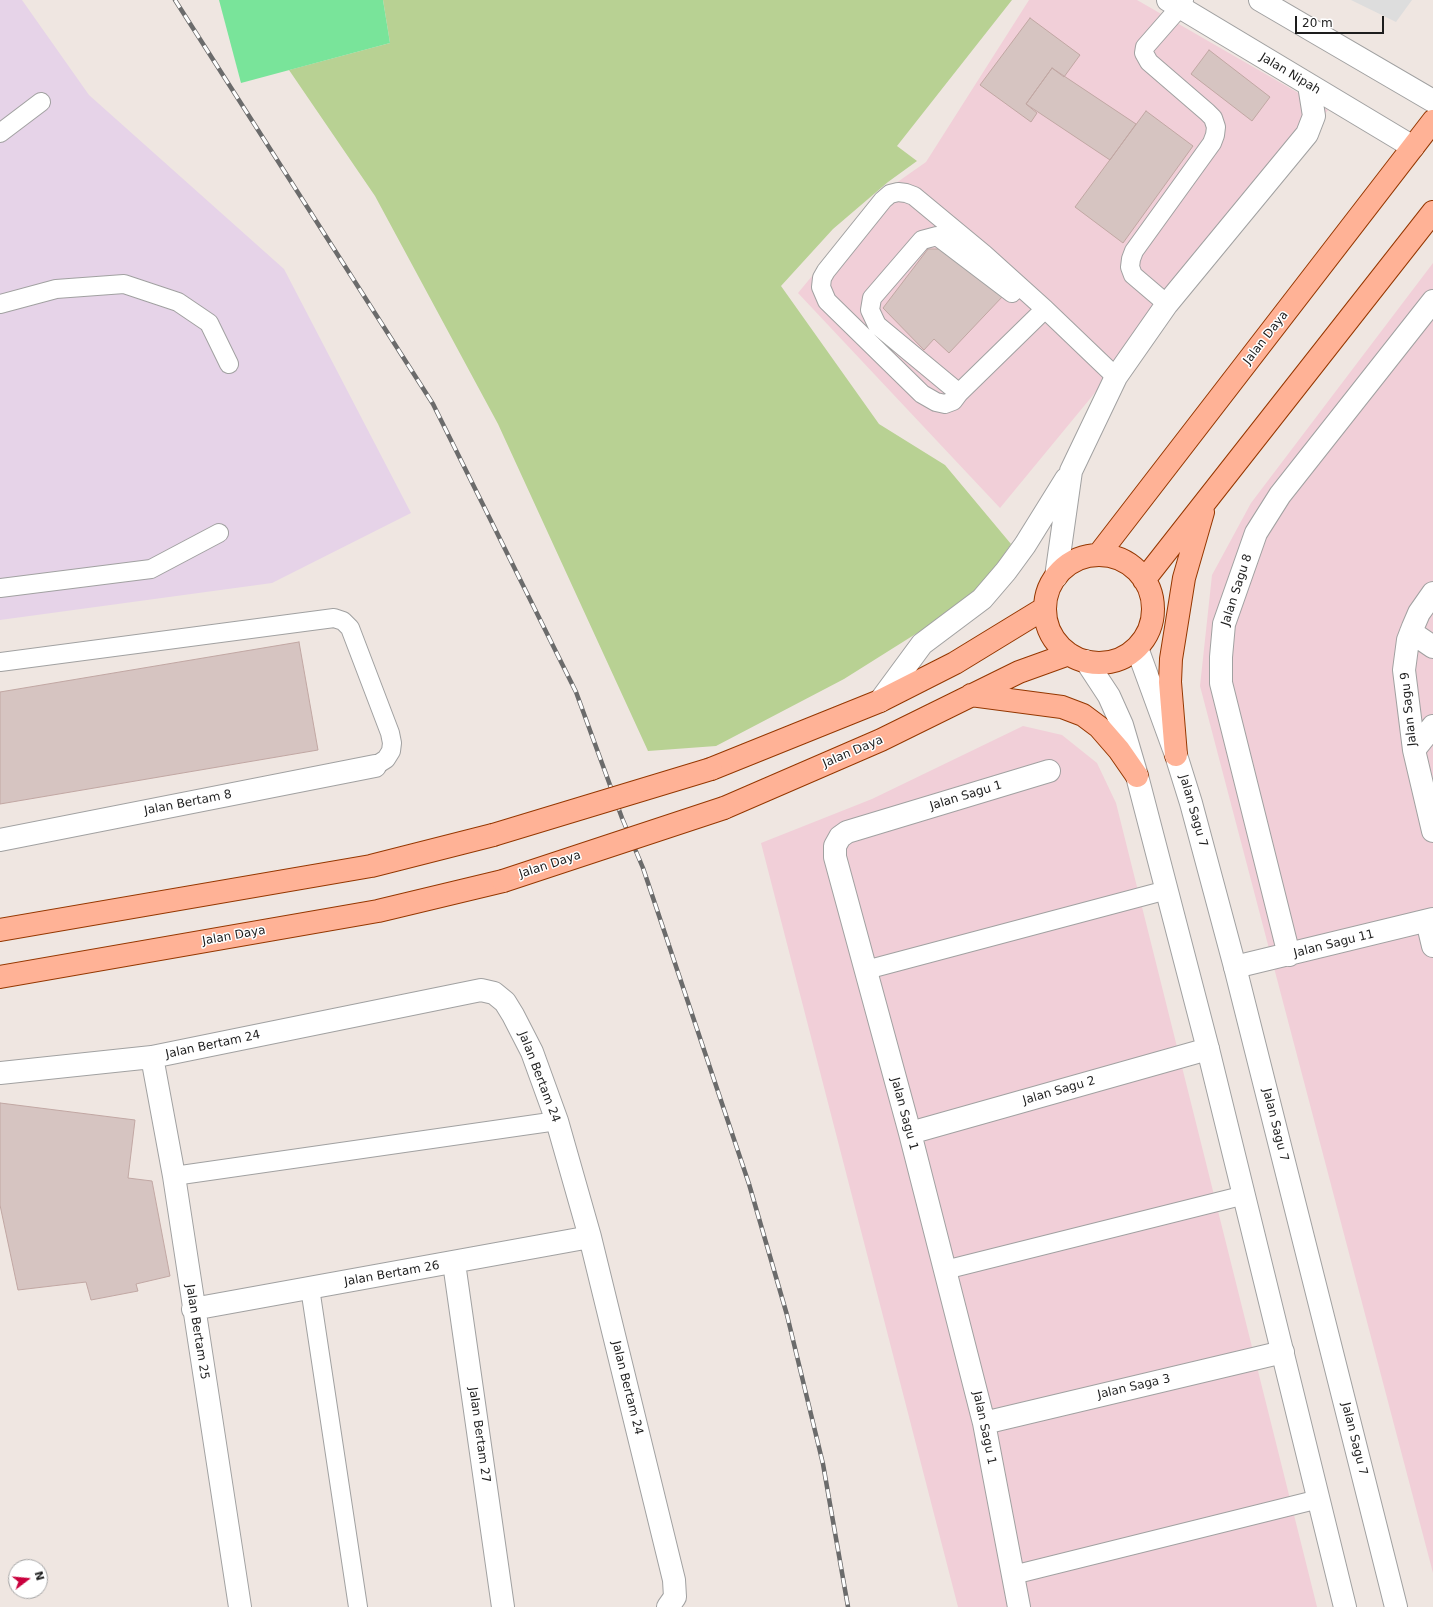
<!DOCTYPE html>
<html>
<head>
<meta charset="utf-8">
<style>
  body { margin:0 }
  #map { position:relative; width:1433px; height:1607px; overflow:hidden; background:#efe6e1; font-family:"DejaVu Sans",sans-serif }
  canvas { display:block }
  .north { position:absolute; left:8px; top:1559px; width:40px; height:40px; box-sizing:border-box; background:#fff; border:1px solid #a5a5a5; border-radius:50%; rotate:74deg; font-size:11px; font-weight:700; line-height:16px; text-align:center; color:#1d1d1d }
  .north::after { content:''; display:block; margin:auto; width:14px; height:18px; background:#c9003d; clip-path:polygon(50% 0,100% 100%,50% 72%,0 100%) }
  .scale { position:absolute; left:1295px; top:16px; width:89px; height:18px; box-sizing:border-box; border:2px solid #1d1d1d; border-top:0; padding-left:5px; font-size:12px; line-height:14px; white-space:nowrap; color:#1d1d1d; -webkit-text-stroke:3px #fff; paint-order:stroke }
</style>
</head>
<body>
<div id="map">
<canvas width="1433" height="1607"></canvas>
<div class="north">N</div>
<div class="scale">20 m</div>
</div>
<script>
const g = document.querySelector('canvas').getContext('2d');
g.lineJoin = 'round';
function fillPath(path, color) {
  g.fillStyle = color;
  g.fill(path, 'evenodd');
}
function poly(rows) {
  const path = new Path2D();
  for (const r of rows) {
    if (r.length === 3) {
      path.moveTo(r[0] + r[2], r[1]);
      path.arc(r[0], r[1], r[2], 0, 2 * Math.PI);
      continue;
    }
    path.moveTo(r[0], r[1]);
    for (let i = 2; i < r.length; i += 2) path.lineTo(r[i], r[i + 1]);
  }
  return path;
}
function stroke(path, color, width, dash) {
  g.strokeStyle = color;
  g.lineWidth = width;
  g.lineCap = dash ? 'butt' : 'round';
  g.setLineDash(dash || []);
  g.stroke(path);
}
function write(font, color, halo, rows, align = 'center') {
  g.font = font + ' "DejaVu Sans",sans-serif';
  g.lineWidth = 3;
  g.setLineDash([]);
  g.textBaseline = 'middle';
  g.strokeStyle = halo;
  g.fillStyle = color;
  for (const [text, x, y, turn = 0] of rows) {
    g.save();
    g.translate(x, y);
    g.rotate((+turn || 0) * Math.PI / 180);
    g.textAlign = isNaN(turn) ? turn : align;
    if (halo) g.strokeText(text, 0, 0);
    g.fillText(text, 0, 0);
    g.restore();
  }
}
const commercial = poly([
  [1029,0,1137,0,1328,110,1000,508,798,293,879,195,926,162],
  [1433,263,1433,1573,1200,686,1212,575,1251,503],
  [1023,726,1062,735,1097,763,1116,803,1317,1607,958,1607,761,843,872,799]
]);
const industrial = poly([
  [0,0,22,0,89,95,284,269,411,513,272,583,0,620]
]);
const forest = poly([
  [383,0,1012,0,897,146,917,161,888,182,833,229,781,286,879,424,945,465,1011,544,976,596,844,679,716,746,648,751,498,424,375,196,289,70,390,43]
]);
const pitch = poly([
  [219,0,383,0,390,43,241,83]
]);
const parking = poly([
  [1351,0,1412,0,1396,22]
]);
const building = poly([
  [1030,18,1080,55,1064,77,1052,68,1026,104,1037,113,1031,122,980,85,1030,18],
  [1209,50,1270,97,1252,121,1191,74,1209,50],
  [1052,68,1136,124,1110,160,1026,104,1052,68],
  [1146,111,1193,146,1123,243,1075,207,1146,111],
  [928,249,939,249,1003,296,949,353,934,339,924,350,883,308,928,249],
  [299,642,318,750,0,804,0,692,299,642],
  [0,1103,135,1120,128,1178,152,1181,170,1276,136,1284,138,1291,91,1300,86,1282,18,1290,0,1205,0,1103]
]);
const service = poly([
  [0,133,41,102],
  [0,304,56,289,124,284,178,302,209,323,229,364],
  [1167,304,1133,275,1130,267,1131,259,1134,251,1212,143,1215,135,1216,127,1213,118,1207,112,1149,62,1144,53,1145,47,1180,7,1184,0],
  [1045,309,959,393,953,401,945,404,936,402,922,394,827,301,821,287,822,278,826,271,883,200,890,194,898,192,906,193,914,196,984,254,1045,309,1116,377],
  [959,393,877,325,870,310,872,298,922,240,937,236,1012,293],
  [0,588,151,569,219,533],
  [0,662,334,618,343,621,350,628,390,733,392,743,391,751,386,759,375,766],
  [866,970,1167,890],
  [174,1176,557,1121],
  [945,1270,1245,1195],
  [310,1288,358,1607],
  [1013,1575,1319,1499]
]);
const minor = poly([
  [1168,0,1413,147],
  [1260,0,1433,101],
  [1056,577,1071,471,1116,377,1167,304,1307,134,1314,116,1309,85],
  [1433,593,1419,613,1413,627,1408,640,1404,670,1414,750,1433,831],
  [1411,632,1433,647],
  [880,701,922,644,982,599,1006,571,1025,545,1066,479],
  [1414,750,1433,726],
  [0,840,375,766],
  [1427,921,1433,946],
  [1289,955,1221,683,1221,657,1224,624,1256,533,1280,495,1433,301],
  [1235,967,1433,919],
  [152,1057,174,1176,240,1607],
  [0,1073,152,1057,481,990,494,993,505,1002,513,1015,532,1052,557,1121,590,1237,674,1580,675,1597,668,1607],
  [910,1133,1208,1049],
  [454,1263,503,1607],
  [193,1309,590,1237],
  [984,1423,1283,1352],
  [1019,1607,984,1423,910,1133,835,857,835,846,840,837,847,832,1049,771]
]);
const tertiary = poly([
  [1137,648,1176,755,1191,803,1235,967,1396,1607],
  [1086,661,1109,696,1122,725,1137,776,1208,1049,1345,1607]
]);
const primary = poly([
  [1099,554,1433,121],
  [1099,609,54],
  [1144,580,1433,212],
  [971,695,1062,707,1083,715,1099,727,1119,750,1137,776],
  [1176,755,1170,682,1171,659,1184,578,1203,512],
  [711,769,880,701,955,663,1045,608],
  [724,808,881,740,1019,672,1069,654],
  [0,930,371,866,493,835],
  [0,977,378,911,503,881]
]);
const rail = poly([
  [175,0,433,404,576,692,622,818,643,868,749,1184,787,1315,823,1464,848,1607]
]);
const primaryBridge = poly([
  [493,835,711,769],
  [503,881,724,808]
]);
const streetNames = [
  ["Jalan Nipah",1290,74,31],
  ["Jalan Daya",1266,338,-52],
  ["Jalan Sagu 8",1237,590,-72],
  ["Jalan Sagu 9",1409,709,-96],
  ["Jalan Daya",853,752,-23],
  ["Jalan Sagu 1",966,796,-17],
  ["Jalan Bertam 8",188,803,-11],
  ["Jalan Sagu 7",1193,811,74],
  ["Jalan Daya",550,865,-18],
  ["Jalan Daya",234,936,-10],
  ["Jalan Sagu 11",1334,944,-14],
  ["Jalan Bertam 24",213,1045,-12],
  ["Jalan Bertam 24",539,1077,69],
  ["Jalan Sagu 2",1059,1091,-16],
  ["Jalan Sagu 1",904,1114,75],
  ["Jalan Sagu 7",1275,1125,76],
  ["Jalan Bertam 26",392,1274,-10],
  ["Jalan Bertam 25",197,1332,81],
  ["Jalan Saga 3",1134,1387,-13],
  ["Jalan Bertam 24",627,1388,76],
  ["Jalan Sagu 1",984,1428,78],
  ["Jalan Bertam 27",479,1435,82],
  ["Jalan Sagu 7",1354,1439,76]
];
fillPath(commercial, '#f1cfd8');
fillPath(industrial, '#e6d3e8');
fillPath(forest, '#b8d193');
fillPath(pitch, '#79e49a');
fillPath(parking, '#ddd');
fillPath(building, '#d6c4c1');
stroke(building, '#c1a7a3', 1);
stroke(service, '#a1a1a1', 20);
stroke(minor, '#a1a1a1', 24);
stroke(tertiary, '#a1a1a1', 24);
stroke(primary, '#953700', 24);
stroke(service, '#fff', 18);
stroke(minor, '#fff', 22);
stroke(tertiary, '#fff', 22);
stroke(primary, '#ffb296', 22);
stroke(rail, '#6b6b6b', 4.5);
stroke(rail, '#fff', 3, [9]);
stroke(primaryBridge, '#953700', 24, []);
stroke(primaryBridge, '#ffb296', 22);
write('12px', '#1d1d1d', '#fff', streetNames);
</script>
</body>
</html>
